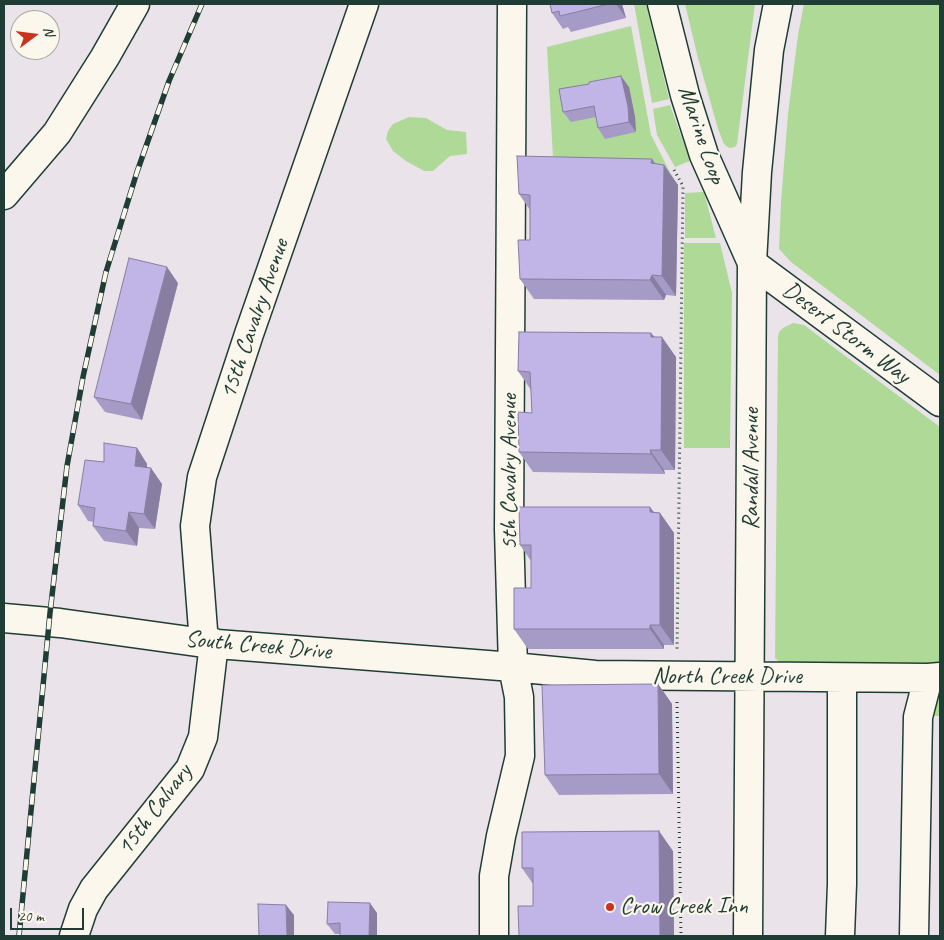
<!DOCTYPE html>
<html>
<head>
<meta charset="utf-8">
<style>
  body { margin:0 }
  #map { position:relative; width:944px; height:940px; overflow:hidden; background:#eae3ea; font-family:Caveat,sans-serif }
  canvas { display:block }
  .frame { position:absolute; inset:0; border:5px solid #1f3d34; pointer-events:none }
  .north { position:absolute; left:10px; top:10px; width:50px; height:50px; box-sizing:border-box; background:#fbf7ec; border:1px solid #a3ada2; border-radius:50%; rotate:75deg; font-size:14px; font-weight:700; line-height:20px; text-align:center; color:#1f3d34 }
  .north::after { content:''; display:block; margin:auto; width:18px; height:22px; background:#c8321e; clip-path:polygon(50% 0,100% 100%,50% 72%,0 100%) }
  .scale { position:absolute; left:10px; top:908px; width:74px; height:22px; box-sizing:border-box; border:2px solid #1f3d34; border-top:0; padding-left:6px; font-size:15px; line-height:18px; white-space:nowrap; color:#1f3d34; -webkit-text-stroke:4px #fbf7ec; paint-order:stroke }
</style>
</head>
<body>
<div id="map">
<canvas width="944" height="940"></canvas>
<div class="frame"></div>
<div class="north">N</div>
<div class="scale">20 m</div>
</div>
<script>
const g = document.querySelector('canvas').getContext('2d');
g.lineJoin = 'round';
function fillPath(path, color) {
  g.fillStyle = color;
  g.fill(path, 'evenodd');
}
function poly(rows) {
  const path = new Path2D();
  for (const r of rows) {
    path.moveTo(r[0], r[1]);
    for (let i = 2; i < r.length; i += 2) path.lineTo(r[i], r[i + 1]);
  }
  return path;
}
function stroke(path, color, width, dash) {
  g.strokeStyle = color;
  g.lineWidth = width;
  g.lineCap = dash ? 'butt' : 'round';
  g.setLineDash(dash || []);
  g.stroke(path);
}
function write(font, color, halo, rows, align = 'center') {
  g.font = font + ' Caveat,sans-serif';
  g.lineWidth = 4.5;
  g.setLineDash([]);
  g.textBaseline = 'middle';
  g.strokeStyle = halo;
  g.fillStyle = color;
  for (const [text, x, y, turn = 0] of rows) {
    g.save();
    g.translate(x, y);
    g.rotate((+turn || 0) * Math.PI / 180);
    g.textAlign = isNaN(turn) ? turn : align;
    if (halo) g.strokeText(text, 0, 0);
    g.fillText(text, 0, 0);
    g.restore();
  }
}
const green = poly([
  [634,4,646,4,669,99,652,103],
  [685,4,755,4,737,144,735,147,729,148,724,144,718,129,698,58],
  [804,4,940,4,940,375,791,262,779,249,781,202,788,114,798,35],
  [631,26,651,135,675,182,554,177,547,47],
  [670,105,690,161,675,167,657,135,653,109],
  [409,117,426,118,447,130,466,132,467,154,450,156,433,171,424,171,406,161,393,151,386,139,388,131,393,124],
  [704,192,716,238,685,238,685,193],
  [684,243,720,243,732,293,730,448,684,448],
  [793,323,804,325,940,427,940,663,779,662,775,658,778,337,779,332,783,328],
  [940,691,940,716,933,716,926,710,932,694]
]);
const path = poly([
  [674,170,683,186,677,651],
  [677,702,681,936]
]);
const minor = poly([
  [662,4,685,95,704,155,752,263,940,402],
  [4,195,57,133,105,57,135,4],
  [4,618,60,623,204,643,513,667,595,675,928,678,940,677],
  [204,643,195,526,202,477,249,334,364,4],
  [74,936,83,909,94,889,190,769,203,737,214,643],
  [494,936,494,876,501,836,520,756,519,697,513,667,509,529,512,4],
  [748,936,752,263,757,172,769,50,778,4],
  [840,936,842,884,842,678],
  [914,936,918,717,928,678]
]);
const rail = poly([
  [19,936,50,613,67,466,83,377,106,272,137,172,169,81,202,4]
]);
const wall = poly([
  [550,4,622,4,626,18,571,32,568,27,563,29,552,13],
  [629,87,635,117,636,132,605,139,598,128,596,117,571,122,563,112],
  [655,164,664,165,678,185,676,296,666,295,664,300,534,299,520,279,530,240,530,210,519,194],
  [178,283,142,420,105,412,94,397],
  [651,333,655,337,676,357,675,470,664,470,665,474,533,472,519,452,532,413,531,390,518,371],
  [137,448,147,464,147,467,162,484,155,529,139,528,137,546,104,541,93,526,94,522,88,521,78,505,104,462],
  [650,507,654,512,660,513,674,533,674,645,664,645,664,649,528,649,514,629,531,588,531,561,520,545],
  [658,684,672,704,673,794,559,795,545,775],
  [673,851,674,936,533,906,533,884,522,868],
  [377,913,377,936,340,936,340,934,335,934,327,924]
]);
const shadedWall = poly([
  [616,4,622,4,626,18],
  [621,76,629,87,635,117,636,132,629,122],
  [652,159,664,176,664,165,678,185,676,296,662,276,651,163],
  [167,267,178,283,142,420,131,404],
  [652,275,666,295,664,300,650,280],
  [651,333,662,348,662,337,676,357,675,470,661,450],
  [137,448,147,464,146,481,135,466],
  [650,450,664,470,665,474,651,454],
  [151,468,162,484,155,529,144,514],
  [650,507,660,522,660,513,674,533,674,645,660,625],
  [129,512,139,528,137,546,126,531],
  [650,625,664,645,664,649,650,629],
  [658,684,672,704,673,794,659,774],
  [659,831,673,851,674,936,660,936],
  [370,903,377,913,377,936,369,936],
  [286,905,294,915,294,936,287,936]
]);
const building = poly([
  [550,4,609,4,560,16,559,11,552,13,550,4],
  [621,76,628,106,629,122,598,128,594,106,563,112,559,89,589,84,589,82,621,76],
  [517,156,652,159,651,163,664,165,662,276,652,275,650,280,520,279,518,240,530,240,530,195,519,194,517,156],
  [129,258,167,267,131,404,94,397,129,258],
  [519,332,651,333,651,337,662,337,661,450,650,450,651,454,519,452,518,412,532,413,530,372,518,371,519,332],
  [104,443,137,448,135,466,151,468,144,514,129,512,126,531,93,526,95,508,78,505,85,460,104,462,104,443],
  [519,507,650,507,650,512,660,513,660,625,650,625,650,629,514,629,514,588,531,588,531,545,520,545,519,507],
  [658,684,659,774,545,775,542,685,658,684],
  [659,831,660,936,519,936,518,906,533,906,533,868,522,868,522,832,659,831],
  [328,902,370,903,369,936,340,936,340,923,327,924,328,902],
  [258,904,286,905,287,936,259,936,258,904]
]);
const markers = [
  [610,907,5,"#c8321e"]
];
const streetNames = [
  ["Marine Loop",701,135,71],
  ["15th Cavalry Avenue",255,319,-71],
  ["Desert Storm Way",846,333,37],
  ["Randall Avenue",752,469,-90],
  ["5th Cavalry Avenue",510,472,-90],
  ["South Creek Drive",258,646,5],
  ["North Creek Drive",727,677],
  ["15th Calvary",155,810,-53]
];
const poiNames = [
  ["Crow Creek Inn",620,907]
];
fillPath(green, '#afd997');
stroke(minor, '#1f3d34', 31);
stroke(path, '#1f3d34', 3, [1, 4]);
stroke(minor, '#fbf7ec', 28);
stroke(rail, '#1f3d34', 5.5);
stroke(rail, '#fbf7ec', 4, [11]);
fillPath(wall, '#a69bc6');
fillPath(shadedWall, '#877ea1');
fillPath(building, '#c1b4e6');
stroke(building, '#877ea1', 1);
for (const [x, y, r, color] of markers) {
  const dot = new Path2D();
  dot.arc(x, y, r, 0, 2 * Math.PI);
  g.fillStyle = color;
  g.fill(dot);
  stroke(dot, '#fbf7ec', 2);
}
write('24px', '#1f3d34', '#fbf7ec', streetNames);
write('24px', '#1f3d34', '#fbf7ec', poiNames, 'left');
</script>
</body>
</html>
